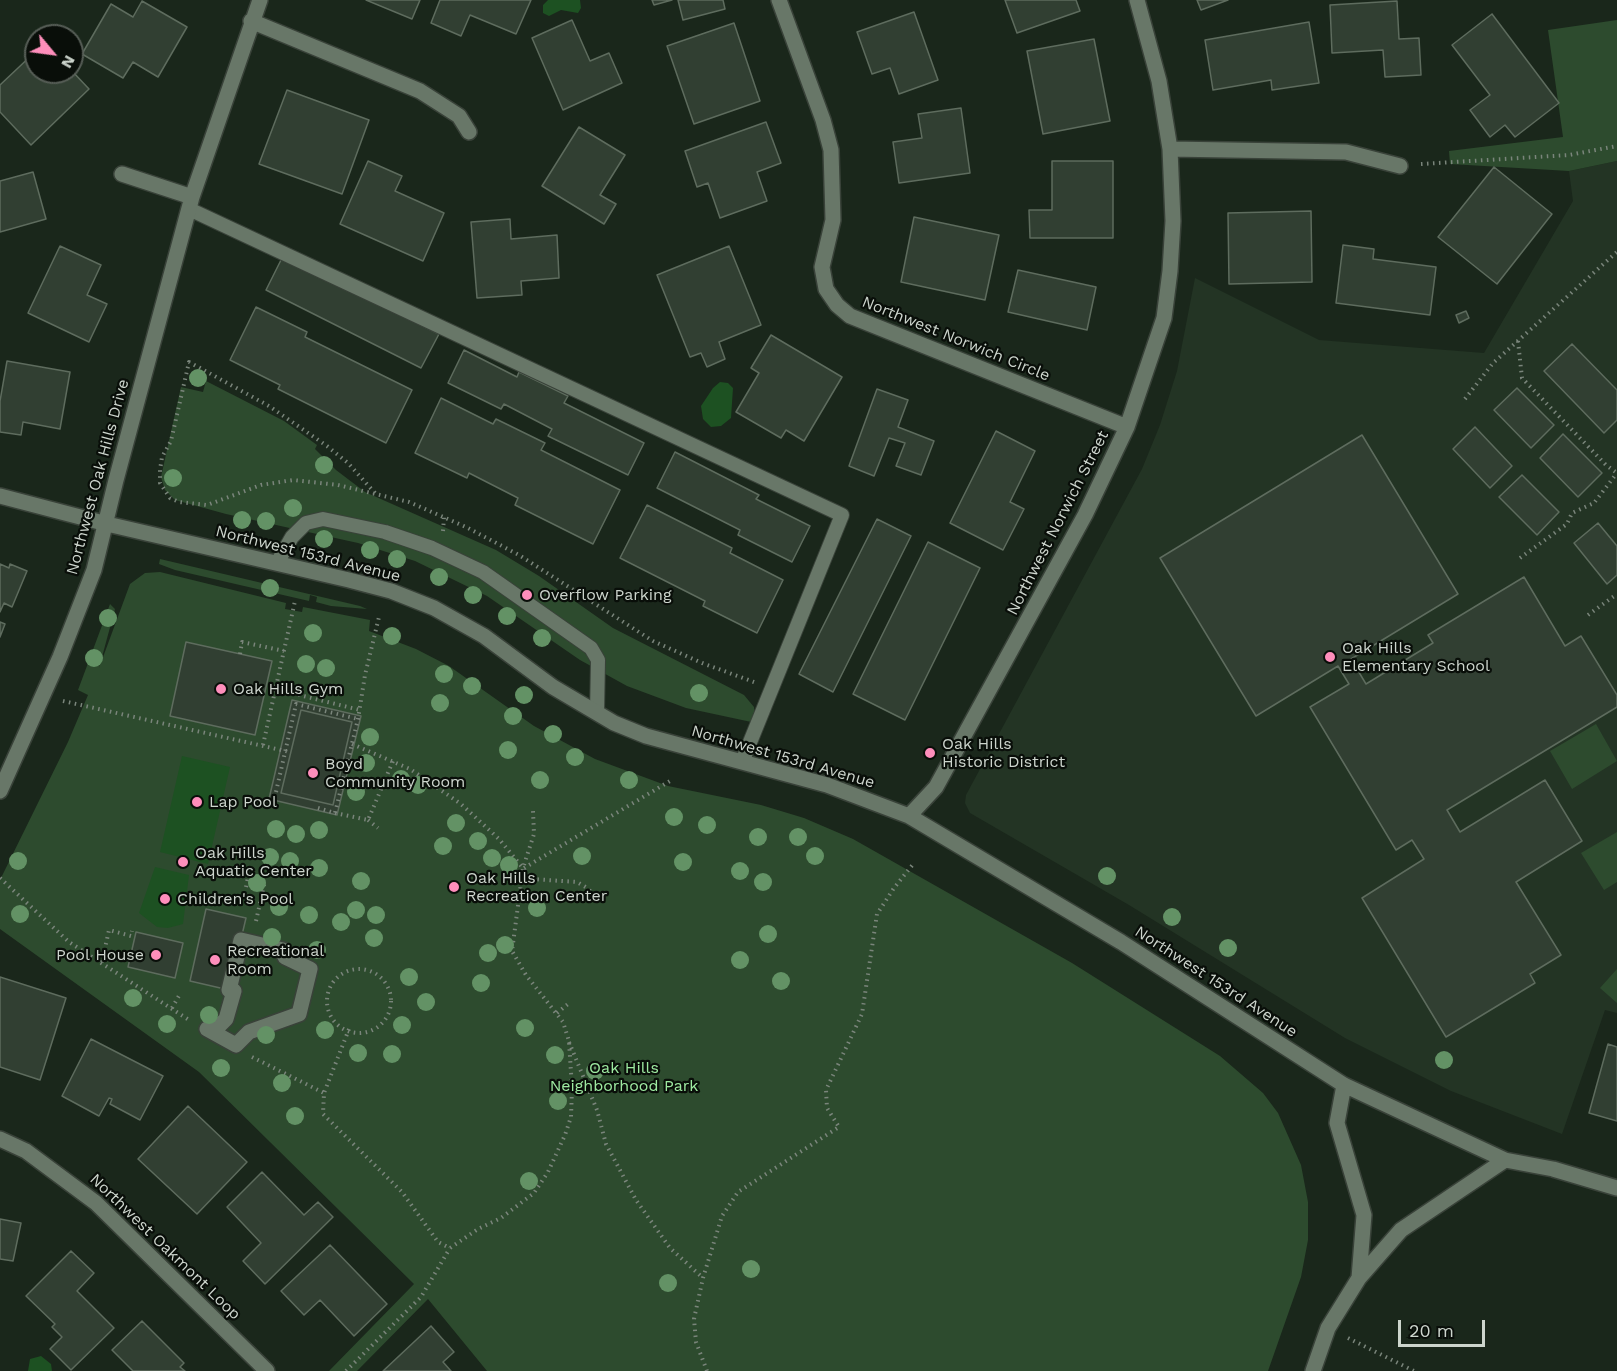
<!DOCTYPE html>
<html>
<head>
<meta charset="utf-8">
<style>
  body { margin:0 }
  #map { position:relative; width:1617px; height:1371px; overflow:hidden; background:#1a271b; font-family:"Work Sans",sans-serif }
  canvas { display:block }
  .north { position:absolute; left:24px; top:24px; width:60px; height:60px; box-sizing:border-box; background:#090e09; border:2px solid #575e57; border-radius:50%; rotate:119deg; font-size:16px; font-weight:700; line-height:24px; text-align:center; color:#cdd5cd }
  .north::after { content:''; display:block; margin:auto; width:21px; height:27px; background:#fe8ebb; clip-path:polygon(50% 0,100% 100%,50% 72%,0 100%) }
  .scale { position:absolute; left:1398px; top:1320px; width:87px; height:27px; box-sizing:border-box; border:3px solid #cdd5cd; border-top:0; padding-left:8px; font-size:18px; line-height:21px; white-space:nowrap; color:#cdd5cd; -webkit-text-stroke:4px #090e09; paint-order:stroke }
</style>
</head>
<body>
<div id="map">
<canvas width="1617" height="1371"></canvas>
<div class="north">N</div>
<div class="scale">20 m</div>
</div>
<script>
const g = document.querySelector('canvas').getContext('2d');
g.lineJoin = 'round';
function fillPath(path, color) {
  g.fillStyle = color;
  g.fill(path, 'evenodd');
}
function poly(rows) {
  const path = new Path2D();
  for (const r of rows) {
    if (r.length === 3) {
      path.moveTo(r[0] + r[2], r[1]);
      path.arc(r[0], r[1], r[2], 0, 2 * Math.PI);
      continue;
    }
    path.moveTo(r[0], r[1]);
    for (let i = 2; i < r.length; i += 2) path.lineTo(r[i], r[i + 1]);
  }
  return path;
}
function stroke(path, color, width, dash) {
  g.strokeStyle = color;
  g.lineWidth = width;
  g.lineCap = dash ? 'butt' : 'round';
  g.setLineDash(dash || []);
  g.stroke(path);
}
function write(font, color, halo, rows, align = 'center') {
  g.font = font + ' "Work Sans",sans-serif';
  g.lineWidth = 4.5;
  g.setLineDash([]);
  g.textBaseline = 'middle';
  g.strokeStyle = halo;
  g.fillStyle = color;
  for (const [text, x, y, turn = 0] of rows) {
    g.save();
    g.translate(x, y);
    g.rotate((+turn || 0) * Math.PI / 180);
    g.textAlign = isNaN(turn) ? turn : align;
    if (halo) g.strokeText(text, 0, 0);
    g.fillText(text, 0, 0);
    g.restore();
  }
}
const built = poly([
  [1617,161,1617,1013,1605,1010,1562,1134,1451,1091,1345,1038,1129,905,970,813,965,803,966,795,1142,469,1160,425,1177,371,1195,278,1319,340,1484,353,1573,201,1569,171]
]);
const green = poly([
  [1617,20,1617,161,1569,171,1450,164,1449,151,1563,137,1548,30],
  [206,381,284,421,317,445,315,449,336,470,365,492,496,550,539,576,613,628,744,695,754,707,756,723,686,708,627,686,580,660,487,596,415,561,358,543,226,514,175,500,165,490,161,477,181,387,203,392],
  [160,559,360,606,367,609,331,606,316,602,317,597,310,595,309,601,175,570,159,564],
  [160,572,286,603,285,609,302,612,303,607,370,620,369,631,416,649,449,666,534,726,595,759,668,786,761,805,804,818,853,839,1072,963,1220,1056,1263,1093,1278,1113,1301,1165,1308,1202,1308,1240,1301,1277,1268,1371,487,1371,428,1299,357,1371,329,1371,414,1284,199,1072,0,929,0,880,68,742,88,695,78,690,110,604,115,609,99,668,130,584,145,573],
  [1596,724,1617,761,1572,789,1550,751],
  [1617,832,1617,882,1604,890,1581,853],
  [1617,969,1617,1003,1600,988]
]);
const water = poly([
  [548,0,580,0,581,8,578,13,561,10,549,16,543,13,543,5],
  [720,382,728,383,733,388,731,418,721,426,711,427,703,419,701,406,713,388],
  [182,756,230,767,208,864,160,852],
  [155,867,189,875,183,924,168,928,157,927,139,913],
  [41,1356,51,1364,52,1371,28,1371,30,1359]
]);
const building = poly([
  [366,0,420,0,412,19,366,0],
  [440,0,531,0,516,34,470,15,461,36,431,23,440,0],
  [652,0,672,0,654,5,652,0],
  [678,0,723,0,725,9,683,20,678,0],
  [1005,0,1076,0,1080,11,1017,33,1005,0],
  [1197,0,1228,0,1201,10,1197,0],
  [142,1,187,27,158,77,133,62,123,78,82,54,111,4,133,17,142,1],
  [1397,1,1399,39,1419,38,1421,75,1385,77,1383,50,1332,53,1330,5,1397,1],
  [914,12,938,80,899,94,890,68,872,74,857,32,914,12],
  [1492,14,1559,103,1515,137,1505,125,1490,137,1470,110,1490,95,1452,45,1492,14],
  [572,20,590,61,609,53,622,83,563,110,532,38,572,20],
  [1309,22,1319,83,1272,90,1271,80,1213,90,1205,40,1309,22],
  [734,23,760,101,694,124,667,46,734,23],
  [1094,39,1110,121,1043,134,1027,51,1094,39],
  [36,51,36,72,72,71,89,89,31,145,0,112,0,85,36,51],
  [287,90,369,120,342,194,259,164,287,90],
  [961,108,970,173,899,183,893,142,922,138,918,114,961,108],
  [766,122,781,163,757,172,767,201,720,218,708,183,697,187,685,151,766,122],
  [579,127,625,155,600,195,616,204,604,224,542,186,579,127],
  [368,161,402,176,395,191,444,213,423,261,340,224,368,161],
  [1052,161,1113,161,1113,238,1030,238,1029,210,1052,210,1052,161],
  [1494,167,1552,214,1497,284,1438,237,1494,167],
  [33,172,46,219,0,232,0,181,33,172],
  [1311,211,1312,282,1229,284,1228,213,1311,211],
  [914,217,999,235,985,300,901,282,914,217],
  [510,219,511,239,557,235,559,278,521,281,522,295,477,298,471,222,510,219],
  [1343,245,1374,249,1373,259,1436,267,1430,315,1336,303,1343,245],
  [60,246,101,265,87,295,107,304,89,342,28,313,60,246],
  [729,246,761,325,719,342,725,359,707,367,701,353,690,357,657,275,729,246],
  [283,256,439,334,421,368,266,290,283,256],
  [1018,270,1096,287,1087,330,1008,312,1018,270],
  [256,307,307,332,305,337,412,390,386,443,278,389,280,385,230,360,256,307],
  [1466,311,1469,318,1459,323,1456,315,1466,311],
  [771,335,842,377,804,441,786,430,781,438,736,412,759,373,751,368,771,335],
  [1572,344,1617,390,1617,420,1604,433,1544,371,1572,344],
  [464,350,517,377,519,372,568,396,564,403,644,443,628,475,548,436,552,429,504,404,501,409,448,383,464,350],
  [7,361,70,372,60,429,23,422,21,435,0,432,0,401,7,361],
  [1517,388,1554,425,1531,448,1494,410,1517,388],
  [877,389,908,400,898,427,934,441,921,475,896,466,905,443,889,438,874,476,849,466,877,389],
  [441,398,493,424,496,419,545,443,541,450,620,490,593,544,515,505,518,498,469,473,467,478,415,453,441,398],
  [1475,427,1512,466,1490,488,1453,449,1475,427],
  [996,431,1035,451,1010,502,1024,509,1003,550,950,523,996,431],
  [1563,434,1602,473,1578,497,1540,458,1563,434],
  [1362,435,1458,594,1351,659,1366,684,1433,643,1428,635,1524,577,1565,646,1581,636,1617,695,1617,707,1447,810,1460,832,1545,780,1582,841,1516,882,1561,955,1530,974,1535,983,1446,1037,1362,898,1424,859,1412,840,1396,850,1310,707,1349,684,1338,666,1256,716,1160,558,1362,435],
  [675,452,759,495,756,499,810,526,792,562,738,535,740,530,657,488,675,452],
  [1522,475,1559,512,1537,535,1499,497,1522,475],
  [647,505,732,548,730,553,783,580,757,633,703,606,705,601,620,558,647,505],
  [877,519,911,536,833,692,799,674,877,519],
  [1598,523,1617,546,1617,575,1607,584,1574,543,1598,523],
  [928,542,980,568,905,720,853,694,928,542],
  [0,564,9,568,10,564,27,571,12,607,4,603,0,612,0,564],
  [0,622,5,624,0,637,0,622],
  [186,642,272,661,255,735,170,716,186,642],
  [292,700,361,716,337,815,269,799,292,700],
  [301,710,352,722,333,805,281,793,301,710],
  [301,710,352,722,333,805,281,793,301,710],
  [206,909,246,918,229,990,190,981,206,909],
  [136,932,183,943,175,978,128,967,136,932],
  [0,977,66,998,40,1080,0,1067,0,977],
  [91,1039,163,1076,140,1120,110,1104,112,1099,109,1098,99,1116,62,1096,91,1039],
  [1608,1044,1617,1047,1617,1121,1589,1113,1608,1044],
  [188,1106,247,1162,197,1214,138,1159,188,1106],
  [262,1172,304,1215,318,1202,333,1217,265,1284,243,1261,261,1243,227,1207,262,1172],
  [0,1219,21,1223,13,1261,0,1259,0,1219],
  [330,1245,387,1304,354,1336,320,1300,304,1315,281,1291,330,1245],
  [71,1251,94,1273,77,1291,114,1328,71,1370,50,1349,62,1337,52,1327,55,1324,26,1296,71,1251],
  [142,1321,184,1363,180,1367,185,1371,133,1371,112,1350,142,1321],
  [431,1326,454,1352,443,1362,451,1371,383,1371,431,1326]
]);
const path = poly([
  [1421,164,1569,155,1617,146],
  [1518,341,1522,378,1606,465,1617,473],
  [1465,399,1493,363,1617,252],
  [375,493,348,463,327,446,269,406,189,362,171,441,162,457,160,470,160,483,170,498,179,502,207,505,261,485,293,480,338,485,409,502,466,527,519,555,653,641,702,663,754,682],
  [443,531,444,517],
  [1520,558,1567,524,1572,513,1594,503,1617,473],
  [1588,615,1617,594],
  [240,654,242,642,284,651],
  [275,689,360,710],
  [63,701,290,752],
  [352,744,410,769,461,804,499,839,532,879,577,882,589,889,592,896],
  [263,745,295,601],
  [276,792,296,704,358,719],
  [318,808,335,813,358,719,365,675,379,617],
  [335,813,368,820,393,761],
  [368,820,378,828],
  [524,868,670,781],
  [0,878,69,942,189,1020],
  [246,887,248,877],
  [256,921,265,881],
  [102,962,109,930,131,936,132,931],
  [359,1001,32],
  [172,1008,180,994],
  [557,1013,568,1004],
  [349,1029,324,1093,323,1114,402,1192,438,1242,450,1248,478,1229,501,1218,534,1193,548,1172,565,1135,571,1117,572,1088,569,1041,563,1022,526,975,512,951,523,868,534,834,533,811],
  [569,1042,597,1110,606,1144,636,1200,670,1248,703,1278],
  [252,1057,324,1093],
  [1348,1338,1414,1371],
  [346,1371,421,1297,450,1248],
  [707,1371,696,1342,694,1319,703,1278,722,1216,738,1192,839,1127,827,1108,826,1090,862,1014,877,914,894,888,914,863]
]);
const lane = poly([
  [189,209,842,515,742,762],
  [277,563,292,537,306,523,323,519,385,532,432,548,483,572,591,648,598,660,597,713]
]);
const street = poly([
  [779,0,823,120,831,150,833,220,822,267,826,289,837,305,850,316,1127,427],
  [251,21,420,91,459,116,469,132],
  [1170,149,1346,152,1400,166],
  [122,174,192,197],
  [0,496,107,524,349,580,391,591,434,608,484,636,553,687,614,723,646,736,827,785,909,816,1121,942,1344,1085,1505,1160,1553,1169,1617,1188],
  [0,791,60,657,94,570,116,480,192,197,260,0],
  [909,816,936,787,1085,515,1127,427,1164,318,1170,271,1173,221,1170,149,1159,81,1137,0],
  [241,940,283,950,285,957,310,969,299,1014,249,1032,236,1045,207,1029,216,1029,226,1019,234,991,229,990,241,940],
  [1344,1085,1337,1123,1364,1215,1359,1278],
  [0,1139,26,1151,96,1203,267,1371],
  [1313,1371,1328,1328,1359,1278,1401,1230,1505,1160]
]);
const trees = [
  [198,378],
  [324,465],
  [173,478],
  [293,508],
  [242,520],
  [266,521],
  [324,539],
  [370,550],
  [397,559],
  [439,577],
  [270,588],
  [473,595],
  [507,616],
  [108,618],
  [313,633],
  [392,636],
  [542,638],
  [94,658],
  [306,664],
  [326,668],
  [444,674],
  [472,686],
  [699,693],
  [524,695],
  [440,703],
  [513,716],
  [553,734],
  [370,737],
  [508,750],
  [575,757],
  [366,763],
  [401,779],
  [540,780],
  [629,780],
  [418,785],
  [356,792],
  [674,817],
  [456,823],
  [707,825],
  [276,829],
  [319,830],
  [296,834],
  [758,837],
  [798,837],
  [478,841],
  [443,846],
  [582,856],
  [815,856],
  [270,857],
  [492,858],
  [18,861],
  [290,861],
  [683,862],
  [509,865],
  [319,868],
  [740,871],
  [1107,876],
  [361,881],
  [763,882],
  [257,883],
  [279,907],
  [537,908],
  [356,910],
  [20,914],
  [309,915],
  [376,915],
  [1172,917],
  [341,922],
  [768,934],
  [272,937],
  [374,938],
  [505,945],
  [1228,948],
  [317,950],
  [488,953],
  [740,960],
  [409,977],
  [781,981],
  [481,983],
  [133,998],
  [426,1002],
  [209,1015],
  [167,1024],
  [402,1025],
  [525,1028],
  [325,1030],
  [266,1035],
  [358,1053],
  [392,1054],
  [555,1055],
  [1444,1060],
  [221,1068],
  [595,1071],
  [282,1083],
  [558,1101],
  [295,1116],
  [529,1181],
  [751,1269],
  [668,1283]
];
const markers = [
  [527,595,6,"#fe8ebb"],
  [1330,657,6,"#fe8ebb"],
  [221,689,6,"#fe8ebb"],
  [930,753,6,"#fe8ebb"],
  [313,773,6,"#fe8ebb"],
  [197,802,6,"#fe8ebb"],
  [183,862,6,"#fe8ebb"],
  [454,887,6,"#fe8ebb"],
  [165,899,6,"#fe8ebb"],
  [156,955,6,"#fe8ebb"],
  [215,960,6,"#fe8ebb"]
];
const streetNames = [
  ["Northwest Norwich Circle",956,339,22],
  ["Northwest Oak Hills Drive",98,477,-75],
  ["Northwest Norwich Street",1058,523,-63],
  ["Northwest 153rd Avenue",308,554,14],
  ["Northwest 153rd Avenue",783,757,16],
  ["Northwest 153rd Avenue",1216,982,33],
  ["Northwest Oakmont Loop",165,1247,44]
];
const poiNames = [
  ["Overflow Parking",539,595],
  ["Oak Hills",1342,648],
  ["Elementary School",1342,666],
  ["Oak Hills Gym",233,689],
  ["Oak Hills",942,744],
  ["Historic District",942,762],
  ["Boyd",325,764],
  ["Community Room",325,782],
  ["Lap Pool",209,802],
  ["Oak Hills",195,853],
  ["Aquatic Center",195,871],
  ["Oak Hills",466,878],
  ["Recreation Center",466,896],
  ["Children's Pool",177,899],
  ["Recreational",227,951],
  ["Room",227,969],
  ["Pool House",144,955,"right"]
];
const parkNames = [
  ["Oak Hills",624,1068],
  ["Neighborhood Park",624,1086]
];
fillPath(built, '#233424');
fillPath(green, '#2d4b2e');
fillPath(water, '#1d5122');
fillPath(building, '#313f32');
stroke(building, '#5e6c5e', 1.5);
stroke(lane, '#394239', 16);
stroke(street, '#394239', 18);
stroke(path, '#7a857b', 4, [1.5, 4.5]);
stroke(lane, '#687768', 14);
stroke(street, '#687768', 15);
g.fillStyle = '#639265';
for (const [x, y] of trees) {
  g.beginPath();
  g.arc(x, y, 9, 0, 2 * Math.PI);
  g.fill();
}
for (const [x, y, r, color] of markers) {
  const dot = new Path2D();
  dot.arc(x, y, r, 0, 2 * Math.PI);
  g.fillStyle = color;
  g.fill(dot);
  stroke(dot, '#090e09', 2);
}
write('16px', '#cdd5cd', '#090e09', streetNames);
write('16px', '#cdd5cd', '#090e09', poiNames, 'left');
write('16px', '#9eeaa1', '#090e09', parkNames);
</script>
</body>
</html>
